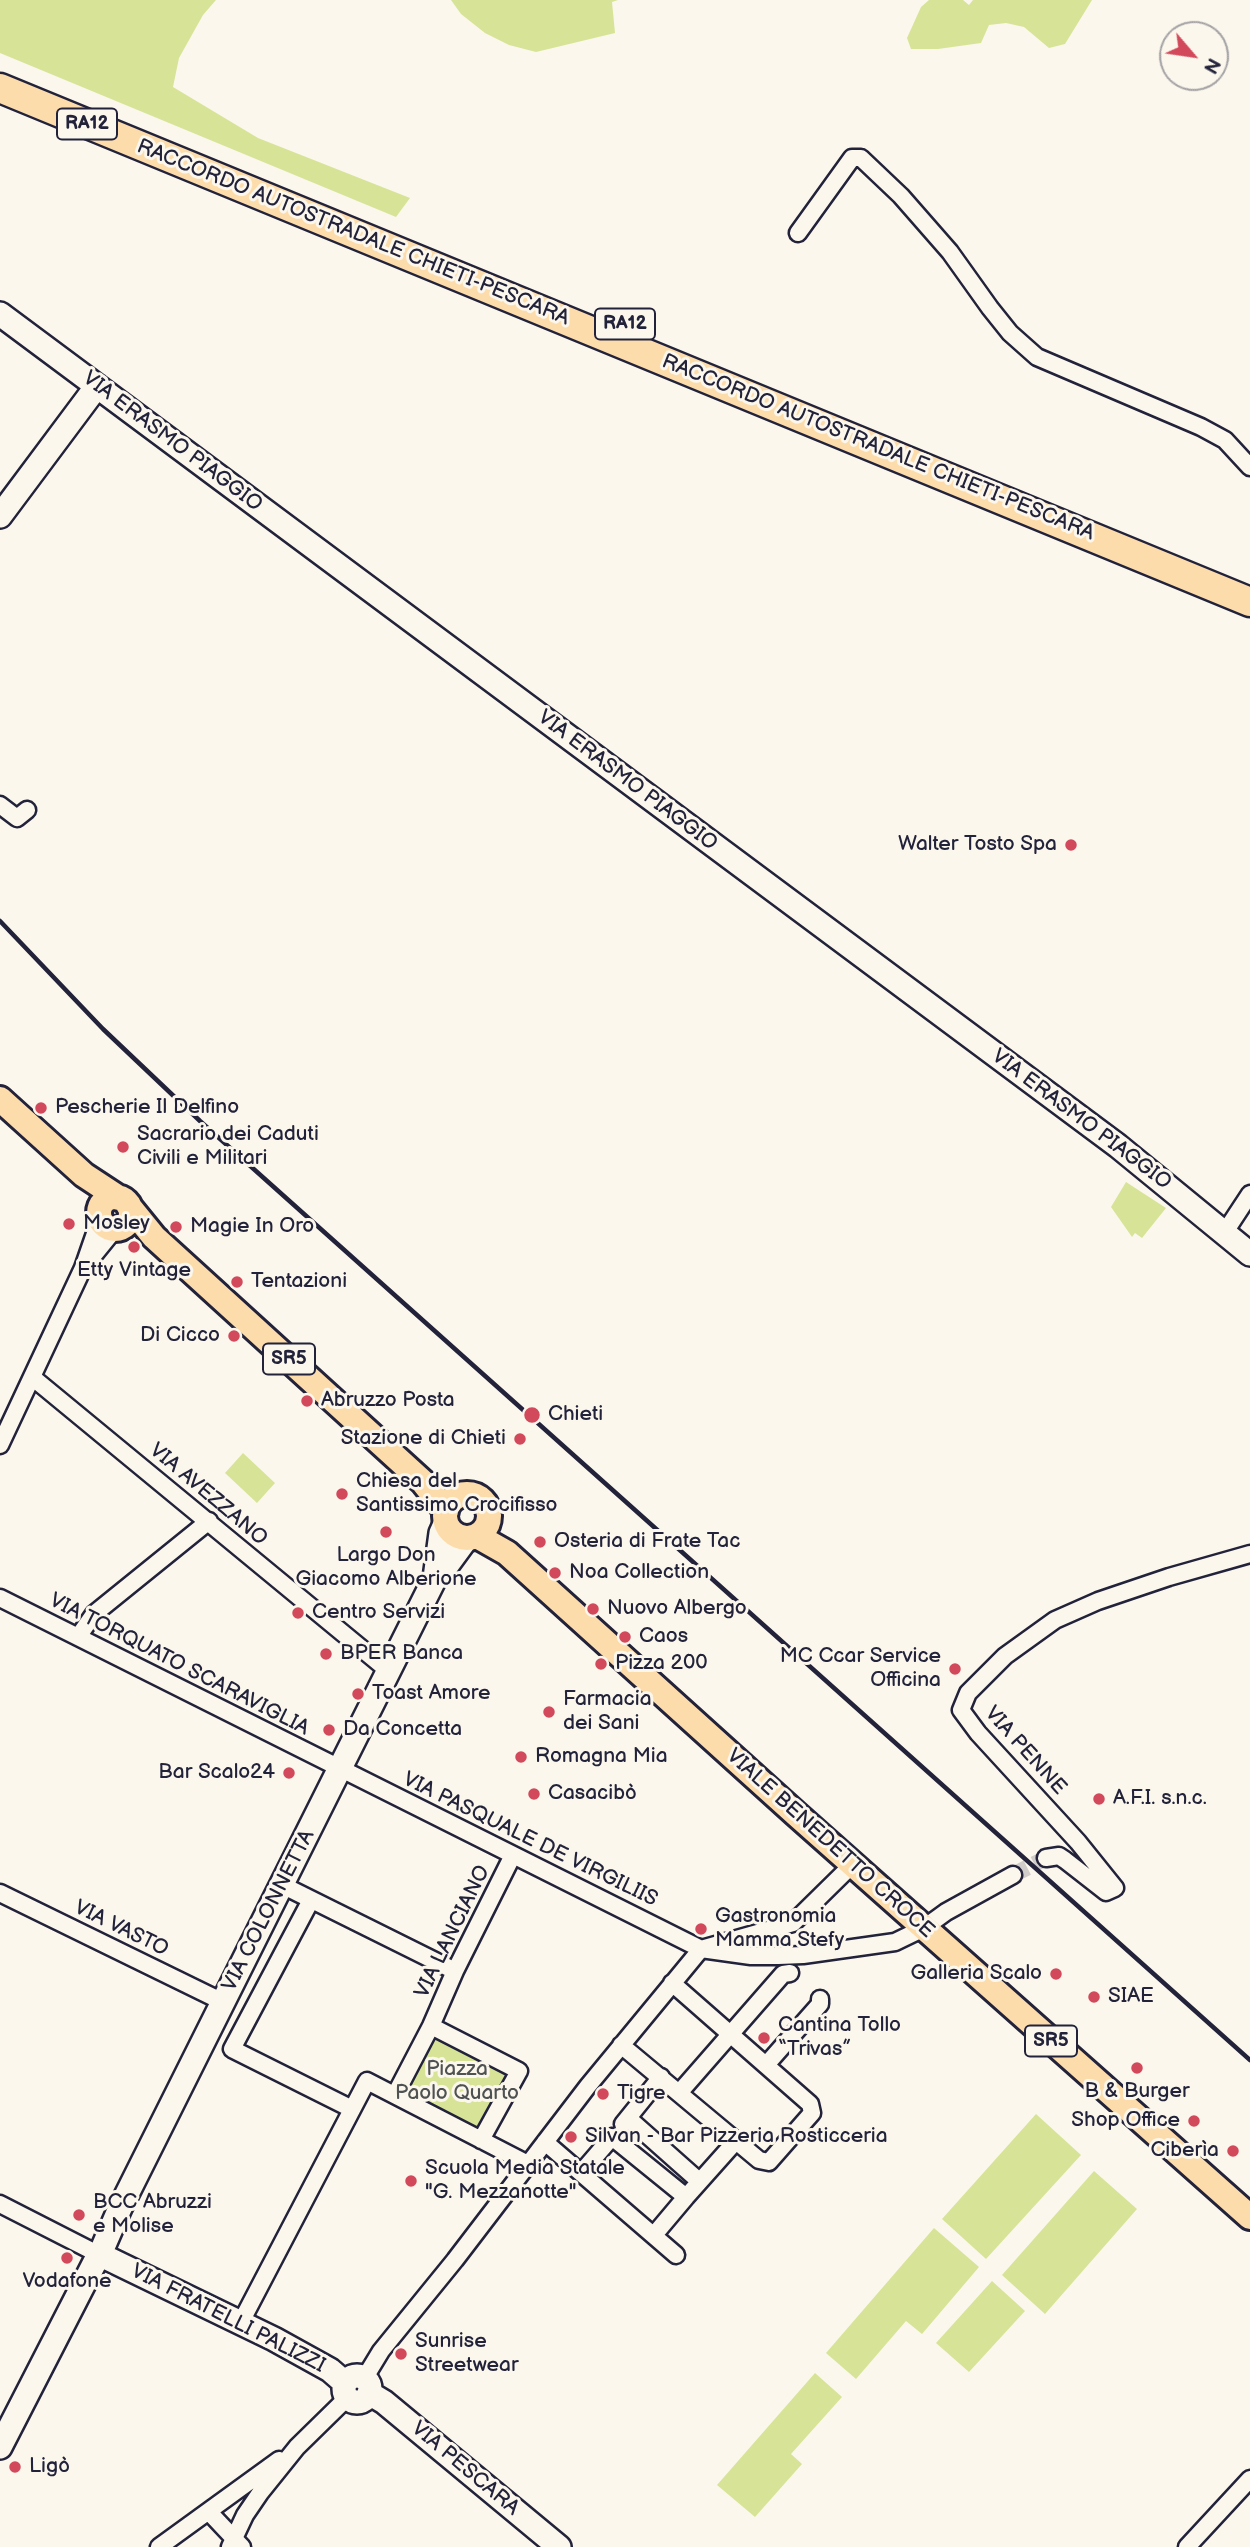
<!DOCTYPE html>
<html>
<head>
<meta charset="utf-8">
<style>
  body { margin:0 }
  #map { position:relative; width:1250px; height:2547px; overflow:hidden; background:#fbf7ec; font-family:"Balsamiq Sans",sans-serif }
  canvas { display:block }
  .north { position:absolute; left:1159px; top:21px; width:70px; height:70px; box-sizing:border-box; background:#fbf7ec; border:2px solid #a4a2a5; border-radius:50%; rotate:119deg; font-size:19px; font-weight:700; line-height:28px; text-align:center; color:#22223b }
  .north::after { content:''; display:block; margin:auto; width:24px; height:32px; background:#d1495b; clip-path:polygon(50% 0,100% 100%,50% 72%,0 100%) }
</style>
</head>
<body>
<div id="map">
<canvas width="1250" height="2547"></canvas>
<div class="north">N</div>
</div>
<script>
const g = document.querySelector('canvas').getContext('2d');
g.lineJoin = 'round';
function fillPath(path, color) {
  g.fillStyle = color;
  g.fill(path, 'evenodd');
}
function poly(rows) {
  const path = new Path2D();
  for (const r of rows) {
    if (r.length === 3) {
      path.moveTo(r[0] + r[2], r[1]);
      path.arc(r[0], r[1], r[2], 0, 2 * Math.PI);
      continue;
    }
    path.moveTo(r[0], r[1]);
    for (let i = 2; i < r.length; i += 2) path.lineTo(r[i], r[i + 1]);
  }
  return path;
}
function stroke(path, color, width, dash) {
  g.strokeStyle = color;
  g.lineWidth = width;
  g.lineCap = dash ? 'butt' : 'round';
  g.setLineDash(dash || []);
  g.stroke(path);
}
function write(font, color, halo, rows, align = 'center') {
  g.font = font + ' "Balsamiq Sans",sans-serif';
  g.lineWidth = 6;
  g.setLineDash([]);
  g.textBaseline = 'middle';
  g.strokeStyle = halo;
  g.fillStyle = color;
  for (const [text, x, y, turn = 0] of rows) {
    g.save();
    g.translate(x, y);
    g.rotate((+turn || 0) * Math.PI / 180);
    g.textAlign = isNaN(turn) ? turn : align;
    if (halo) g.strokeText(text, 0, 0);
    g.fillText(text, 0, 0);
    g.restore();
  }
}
const green = poly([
  [0,0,216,0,203,15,179,58,173,87,258,138,410,198,396,217,0,53],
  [451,0,618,0,612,2,615,33,536,52,509,45,485,33,461,14],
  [929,0,963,0,969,5,973,0,1092,0,1065,44,1049,48,1024,27,1006,23,989,25,981,43,938,49,911,49,907,38,921,7],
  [1126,1182,1166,1208,1142,1238,1135,1233,1132,1237,1111,1207],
  [243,1453,275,1483,257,1503,225,1473],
  [437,2036,507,2074,477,2129,408,2091],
  [1036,2114,1081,2155,986,2259,942,2219],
  [1094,2171,1137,2209,1045,2314,1002,2275],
  [934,2228,979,2267,922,2334,906,2321,856,2379,826,2353],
  [992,2281,1025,2311,969,2372,936,2343],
  [815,2373,842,2397,791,2454,802,2464,755,2517,717,2485]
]);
const streetTunnel = poly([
  [1013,1875,1046,1858]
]);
const street = poly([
  [798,233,852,158,861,158,901,196,950,252,990,308,1010,333,1037,357,1201,427,1225,440,1250,467],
  [0,805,17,818,27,810],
  [1225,1232,1250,1194],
  [89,1261,115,1229],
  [32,1377,390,1672],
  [0,1445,83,1268,100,1219],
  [0,1598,701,1949,751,1956,778,1956,803,1955,895,1942,924,1928,946,1912,1013,1875],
  [78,1637,94,1614,209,1521],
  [1046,1858,1059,1856,1065,1860,1106,1892,1115,1888,1078,1842,978,1733,961,1710,968,1693,1005,1656,1055,1620,1098,1601,1169,1577,1250,1554],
  [282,1885,455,1971],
  [0,1893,223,2002],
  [311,1900,232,2049,352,2109],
  [431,2026,519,2071,481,2140],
  [621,2045,759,2160,769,2162,812,2113,810,2104,672,1983],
  [766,2065,820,2004,820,1999],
  [679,2093,783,1974,790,1973],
  [395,2095,431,2026,455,1971,513,1855],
  [628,2118,699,2181],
  [623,2124,661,2077],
  [545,2142,676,2255],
  [581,2173,612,2137,686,2197,735,2142],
  [0,2204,92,2251],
  [654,2235,686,2197],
  [241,2322,367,2081,528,2164],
  [364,2379,381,2351,455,2260,588,2086,701,1949,793,1923,853,1864],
  [209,2512,242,2547],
  [159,2547,279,2460],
  [230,2547,245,2515,260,2493,297,2447,347,2398],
  [1187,2547,1250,2479]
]);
const secondary = poly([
  [0,314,1118,1146,1250,1254],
  [0,516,97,386],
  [435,1578,441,1533,446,1522],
  [104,2245,120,2208,435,1578,445,1568,467,1538],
  [109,2259,274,2339,330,2370,345,2383],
  [357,2389,13],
  [369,2393,384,2402,559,2547],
  [0,2447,95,2262]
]);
const primary = poly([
  [0,1099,84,1175,119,1198],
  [115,1213,16],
  [128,1205,154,1237,423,1482,446,1511],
  [467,1516,22],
  [477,1536,507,1553,796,1814,1250,2217]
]);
const highway = poly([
  [0,88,1250,602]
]);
const rail = poly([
  [0,921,103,1029,200,1121,1250,2060]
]);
const markers = [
  [1071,845,7,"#d1495b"],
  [41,1108,7,"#d1495b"],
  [123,1147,7,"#d1495b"],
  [69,1224,7,"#d1495b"],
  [176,1227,7,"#d1495b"],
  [134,1247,7,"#d1495b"],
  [237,1282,7,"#d1495b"],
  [234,1336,7,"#d1495b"],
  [307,1401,7,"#d1495b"],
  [532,1415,9,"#d1495b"],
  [520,1439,7,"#d1495b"],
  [342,1494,7,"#d1495b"],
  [386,1532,7,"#d1495b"],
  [540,1542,7,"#d1495b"],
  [555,1573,7,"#d1495b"],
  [593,1609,7,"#d1495b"],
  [298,1613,7,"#d1495b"],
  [625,1637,7,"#d1495b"],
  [326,1654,7,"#d1495b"],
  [601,1664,7,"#d1495b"],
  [955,1669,7,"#d1495b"],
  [358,1694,7,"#d1495b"],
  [549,1712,7,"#d1495b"],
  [329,1730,7,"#d1495b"],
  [521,1757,7,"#d1495b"],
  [289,1773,7,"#d1495b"],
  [534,1794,7,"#d1495b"],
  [1099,1799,7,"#d1495b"],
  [701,1929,7,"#d1495b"],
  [1056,1974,7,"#d1495b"],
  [1094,1997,7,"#d1495b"],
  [764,2038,7,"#d1495b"],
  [1137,2068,7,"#d1495b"],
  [603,2094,7,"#d1495b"],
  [1194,2121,7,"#d1495b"],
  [571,2137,7,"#d1495b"],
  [1233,2151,7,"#d1495b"],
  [411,2181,7,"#d1495b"],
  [79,2215,7,"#d1495b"],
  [67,2258,7,"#d1495b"],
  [401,2354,7,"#d1495b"],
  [15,2467,7,"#d1495b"]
];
const shields = [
  [87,124,60],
  [625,324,60],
  [289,1359,52],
  [1051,2041,52]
];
const shieldNames = [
  ["RA12",87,124],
  ["RA12",625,324],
  ["SR5",289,1359],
  ["SR5",1051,2041]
];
const streetNames = [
  ["RACCORDO AUTOSTRADALE CHIETI-PESCARA",353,233,22],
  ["VIA ERASMO PIAGGIO",172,442,37],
  ["RACCORDO AUTOSTRADALE CHIETI-PESCARA",878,448,22],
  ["VIA ERASMO PIAGGIO",627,781,37],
  ["VIA ERASMO PIAGGIO",1081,1120,37],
  ["VIA AVEZZANO",208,1495,40],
  ["VIA TORQUATO SCARAVIGLIA",179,1665,27],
  ["VIA PENNE",1025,1751,48],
  ["VIA PASQUALE DE VIRGILIIS",530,1840,26],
  ["VIALE BENEDETTO CROCE",830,1844,42],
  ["VIA COLONNETTA",269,1911,-63],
  ["VIA VASTO",121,1929,26],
  ["VIA LANCIANO",453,1932,-64],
  ["VIA FRATELLI PALIZZI",228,2319,27],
  ["VIA PESCARA",465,2469,40]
];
const poiNames = [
  ["Walter Tosto Spa",1057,845,"right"],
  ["Pescherie Il Delfino",55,1108],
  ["Sacrario dei Caduti",137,1135],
  ["Civili e Militari",137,1159],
  ["Mosley",83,1224],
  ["Magie In Oro",190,1227],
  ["Etty Vintage",134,1271,"center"],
  ["Tentazioni",251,1282],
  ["Di Cicco",220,1336,"right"],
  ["Abruzzo Posta",321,1401],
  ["Chieti",548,1415],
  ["Stazione di Chieti",506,1439,"right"],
  ["Chiesa del",356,1482],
  ["Santissimo Crocifisso",356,1506],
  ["Osteria di Frate Tac",554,1542],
  ["Largo Don",386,1556,"center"],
  ["Giacomo Alberione",386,1580,"center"],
  ["Noa Collection",569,1573],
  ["Nuovo Albergo",607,1609],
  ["Centro Servizi",312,1613],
  ["Caos",639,1637],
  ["BPER Banca",340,1654],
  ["MC Ccar Service",941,1657,"right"],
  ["Officina",941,1681,"right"],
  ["Pizza 200",615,1664],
  ["Toast Amore",372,1694],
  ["Farmacia",563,1700],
  ["dei Sani",563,1724],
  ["Da Concetta",343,1730],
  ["Romagna Mia",535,1757],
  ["Bar Scalo24",275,1773,"right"],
  ["Casacibò",548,1794],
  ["A.F.I. s.n.c.",1113,1799],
  ["Gastronomia",715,1917],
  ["Mamma Stefy",715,1941],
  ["Galleria Scalo",1042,1974,"right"],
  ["SIAE",1108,1997],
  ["Cantina Tollo",778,2026],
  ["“Trivas”",778,2050],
  ["B & Burger",1137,2092,"center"],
  ["Tigre",617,2094],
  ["Shop Office",1180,2121,"right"],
  ["Silvan - Bar Pizzeria Rosticceria",585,2137],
  ["Ciberìa",1219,2151,"right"],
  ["Scuola Media Statale",425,2169],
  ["\"G. Mezzanotte\"",425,2193],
  ["BCC Abruzzi",93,2203],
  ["e Molise",93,2227],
  ["Vodafone",67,2282,"center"],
  ["Sunrise",415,2342],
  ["Streetwear",415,2366],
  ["Ligò",29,2467]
];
const parkNames = [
  ["Piazza",457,2070],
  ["Paolo Quarto",457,2094]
];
fillPath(green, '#d7e497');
stroke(streetTunnel, '#d0ccc9', 16, [16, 8]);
stroke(street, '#22223b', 21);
stroke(secondary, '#22223b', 28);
stroke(primary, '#22223b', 30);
stroke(highway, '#22223b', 33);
stroke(street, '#fbf7ec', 16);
stroke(secondary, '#fbf7ec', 23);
stroke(primary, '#fddcac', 24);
stroke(highway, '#fddcac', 28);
stroke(rail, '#22223b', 4.5);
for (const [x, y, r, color] of markers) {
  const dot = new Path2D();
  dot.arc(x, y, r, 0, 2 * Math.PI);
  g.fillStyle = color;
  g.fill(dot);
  stroke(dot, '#fbf7ec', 2.5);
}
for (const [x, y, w] of shields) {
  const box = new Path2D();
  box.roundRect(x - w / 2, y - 15.5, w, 31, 5);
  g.fillStyle = '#fbf7ec';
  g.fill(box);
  stroke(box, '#22223b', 2);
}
write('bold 19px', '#22223b', null, shieldNames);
write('21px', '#22223b', '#fbf7ec', streetNames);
write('21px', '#22223b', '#fbf7ec', poiNames, 'left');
write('21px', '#4f5252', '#fbf7ec', parkNames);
</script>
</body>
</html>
